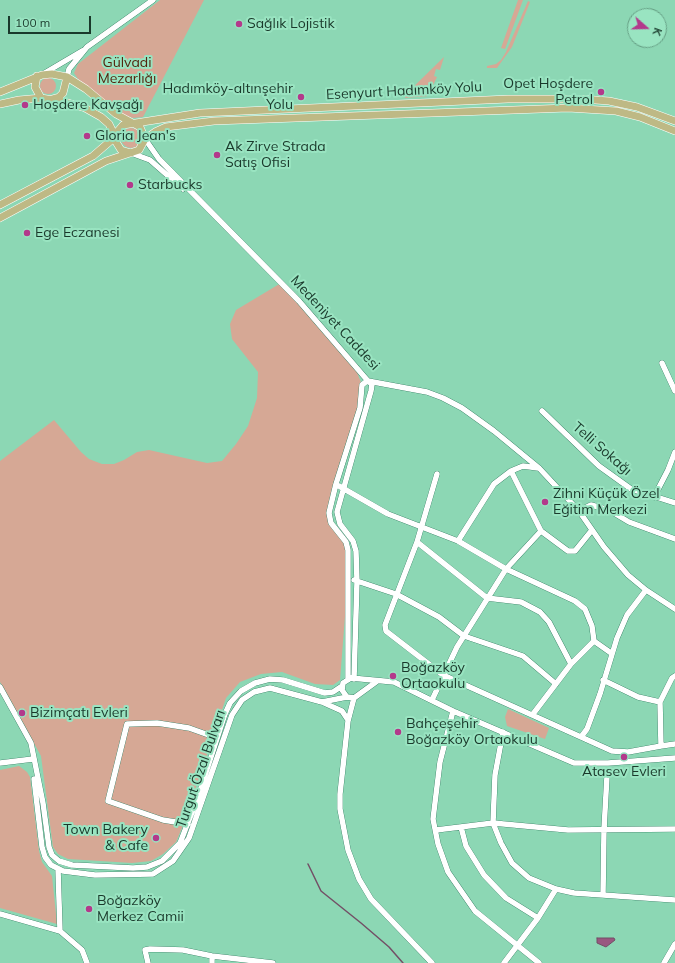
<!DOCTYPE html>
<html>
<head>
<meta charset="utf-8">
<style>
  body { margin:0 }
  #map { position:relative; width:675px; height:963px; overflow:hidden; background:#8cd7b4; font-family:Mulish,sans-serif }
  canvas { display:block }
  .north { position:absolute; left:627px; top:8px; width:40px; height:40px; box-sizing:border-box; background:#99e4c1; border:1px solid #66a085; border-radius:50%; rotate:110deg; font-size:11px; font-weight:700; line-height:16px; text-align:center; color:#1a392b }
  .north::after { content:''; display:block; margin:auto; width:14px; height:18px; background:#b3398b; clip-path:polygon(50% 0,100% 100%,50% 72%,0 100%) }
  .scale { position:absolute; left:8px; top:16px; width:83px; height:18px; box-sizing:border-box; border:2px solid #1a392b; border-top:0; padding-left:5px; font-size:12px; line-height:14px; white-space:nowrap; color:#1a392b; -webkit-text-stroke:3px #99e4c1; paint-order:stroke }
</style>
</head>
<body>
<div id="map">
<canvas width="675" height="963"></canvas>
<div class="north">K</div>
<div class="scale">100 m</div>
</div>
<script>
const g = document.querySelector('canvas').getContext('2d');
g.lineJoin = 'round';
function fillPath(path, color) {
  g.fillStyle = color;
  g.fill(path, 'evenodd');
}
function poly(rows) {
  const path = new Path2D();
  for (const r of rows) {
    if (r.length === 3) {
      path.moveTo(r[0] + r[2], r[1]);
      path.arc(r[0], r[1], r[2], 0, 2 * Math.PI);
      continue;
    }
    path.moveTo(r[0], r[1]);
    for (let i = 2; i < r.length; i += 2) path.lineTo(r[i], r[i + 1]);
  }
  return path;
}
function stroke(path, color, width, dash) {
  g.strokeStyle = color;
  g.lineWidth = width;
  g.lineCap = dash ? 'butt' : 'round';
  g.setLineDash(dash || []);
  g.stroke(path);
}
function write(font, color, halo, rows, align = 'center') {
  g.font = font + ' Mulish,sans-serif';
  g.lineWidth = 4;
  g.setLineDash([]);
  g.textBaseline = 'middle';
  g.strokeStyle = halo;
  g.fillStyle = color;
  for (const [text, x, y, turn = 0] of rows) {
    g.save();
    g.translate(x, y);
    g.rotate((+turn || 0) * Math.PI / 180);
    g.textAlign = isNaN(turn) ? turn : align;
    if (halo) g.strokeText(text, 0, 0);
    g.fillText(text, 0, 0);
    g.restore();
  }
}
const green = poly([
  [160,0,204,0,143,117,133,118,122,114,78,79,74,73,78,64],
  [518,0,523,0,505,49,501,48],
  [528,1,530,2,512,47,497,68,487,68,487,66,496,64,501,60,506,52],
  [444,57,440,70,436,69,434,76,437,77,428,96,405,98,406,94],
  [48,86,8],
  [131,138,10],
  [281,283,355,367,362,385,362,394,336,484,330,520,346,542,348,578,340,680,333,685,315,684,282,672,261,674,240,682,226,698,184,823,176,842,163,854,151,861,132,863,68,859,58,854,53,847,41,756,0,682,0,461,54,420,81,452,89,459,102,464,114,464,124,460,137,452,149,450,207,463,222,461,236,444,248,426,257,398,258,372,232,339,230,324,236,310],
  [508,709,549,728,545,739,507,726,505,717],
  [19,766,27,772,30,777,39,851,42,862,52,876,57,924,0,908,0,770]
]);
const water = poly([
  [597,938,614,938,615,940,606,947,597,943,597,938]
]);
const stream = poly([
  [308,864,321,891,361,923,389,947,403,963]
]);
const minor = poly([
  [43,74,82,51],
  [67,77,69,69,87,47,153,0],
  [145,139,159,159,299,301,368,381,427,392,443,398,462,408,494,431,539,468,579,511,604,547,628,575,646,590,675,609],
  [131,153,150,160,183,189],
  [662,363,675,391],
  [542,411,599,466,631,489,675,503],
  [511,471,541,531,568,551,575,551,592,530],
  [437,474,417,542,385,625,386,631,443,675,581,737,587,729,600,694,617,638,627,615,646,590],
  [339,486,388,514,458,541,506,569,457,647,432,700],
  [654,497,668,470,675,452],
  [579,511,591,505,609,510,629,522,675,539],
  [541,531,506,569,575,601,585,609,592,626,594,641],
  [458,541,494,484,511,471,523,466,538,468],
  [417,542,487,598,521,602,540,612,549,622,571,664],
  [354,580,396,594,439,617,464,636,523,656,556,684],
  [348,679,348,550,346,542,331,523,329,513,336,484,360,408,362,385,367,381,372,384,371,391,337,512,340,524,353,541,356,551,357,581,354,679],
  [603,680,638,697,660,702,672,678,675,676],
  [376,682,354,698,347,697,342,690,343,683,351,678,394,682,453,711,574,763,608,763,675,758],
  [0,687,31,743,43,803,49,847,52,855,59,861,72,865,133,868,147,867,162,861,180,843,198,797,225,714,230,703,241,691,255,683,270,679,283,680,325,693,333,692,342,686],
  [354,698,348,721,340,794,340,809,348,850,359,879,371,899,432,963],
  [322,702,342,711,348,720],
  [660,702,661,746,675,744],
  [453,711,440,762,433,819,438,844,448,872,475,911,539,963],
  [533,714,571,664,594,641,611,653],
  [503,732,495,775,493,823,501,843,512,863,529,878,556,889,574,893,675,900],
  [581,737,612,751,628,752,661,746],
  [0,763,33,759],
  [34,779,42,847,45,857,51,865,63,871,95,875,153,874,173,861,189,838,232,715,242,700,254,692,270,688,322,702,347,697],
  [188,824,163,820,108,801,127,724,157,723,189,728,217,738],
  [461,827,466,846,484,875,506,898,538,918],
  [436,830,493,823,568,830,675,829],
  [58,869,60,931],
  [603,895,604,829,607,776],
  [0,914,60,931,82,950,87,963],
  [212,956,212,963],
  [148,963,145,950,150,949,183,950,212,956,273,963],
  [504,963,538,918,556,889],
  [664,963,675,944]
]);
const major = poly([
  [37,76,35,87,41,98],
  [0,92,42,75,52,74,67,77,86,89,116,114,140,127,145,139,139,150,106,161,0,218],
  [52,99,59,97,63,93,67,77],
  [0,104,19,100,41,98,65,102,85,108,101,117,109,124,115,136],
  [145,139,155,132,166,127,214,121,568,108,616,111,640,117,675,131],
  [131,153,121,150,116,142,117,132,123,125,200,113,508,99,582,99,609,101,637,107,675,121],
  [0,205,93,156,115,137]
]);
const markers = [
  [239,24,4,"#b3398b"],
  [601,92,4,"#b3398b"],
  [301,97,4,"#b3398b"],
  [25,105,4,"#b3398b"],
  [87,136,4,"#b3398b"],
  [217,155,4,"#b3398b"],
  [130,185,4,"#b3398b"],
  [27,233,4,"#b3398b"],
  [545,502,4,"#b3398b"],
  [393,676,4,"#b3398b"],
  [22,713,4,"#b3398b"],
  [398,732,4,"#b3398b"],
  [624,757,4,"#b3398b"],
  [156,838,4,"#b3398b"],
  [89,909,4,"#b3398b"]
];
const poiNames = [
  ["Sağlık Lojistik",247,24],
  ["Opet Hoşdere",593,84,"right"],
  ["Petrol",593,100,"right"],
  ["Hadımköy-altınşehir",293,89,"right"],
  ["Yolu",293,105,"right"],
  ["Hoşdere Kavşağı",33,105],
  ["Gloria Jean's",95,136],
  ["Ak Zirve Strada",225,147],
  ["Satış Ofisi",225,163],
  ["Starbucks",138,185],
  ["Ege Eczanesi",35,233],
  ["Zihni Küçük Özel",553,494],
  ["Eğitim Merkezi",553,510],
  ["Boğazköy",401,668],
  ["Ortaokulu",401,684],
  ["Bizimçatı Evleri",30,713],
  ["Bahçeşehir",406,724],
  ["Boğazköy Ortaokulu",406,740],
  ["Atasev Evleri",624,772,"center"],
  ["Town Bakery",148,830,"right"],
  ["& Cafe",148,846,"right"],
  ["Boğazköy",97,901],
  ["Merkez Camii",97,917]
];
const parkNames = [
  ["Gülvadi",127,63],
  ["Mezarlığı",127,79]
];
const streetNames = [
  ["Esenyurt Hadımköy Yolu",404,91,-3],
  ["Medeniyet Caddesi",335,323,47],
  ["Telli Sokağı",602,449,41],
  ["Turgut Özal Bulvarı",201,769,-71]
];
fillPath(green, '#d6a895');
fillPath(water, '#995880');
stroke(water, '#734f66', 1);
stroke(stream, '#734f66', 1.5);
stroke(minor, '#16684a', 6);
stroke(major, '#fff', 8);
stroke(minor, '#fff', 5.5);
stroke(major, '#beb985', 7);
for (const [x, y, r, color] of markers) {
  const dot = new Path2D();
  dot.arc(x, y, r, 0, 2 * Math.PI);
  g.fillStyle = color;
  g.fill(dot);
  stroke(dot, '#99e4c1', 1.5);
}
write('14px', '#1a392b', '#99e4c1', poiNames, 'left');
write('14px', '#53240e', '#99e4c1', parkNames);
write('14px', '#1a392b', '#99e4c1', streetNames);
</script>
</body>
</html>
